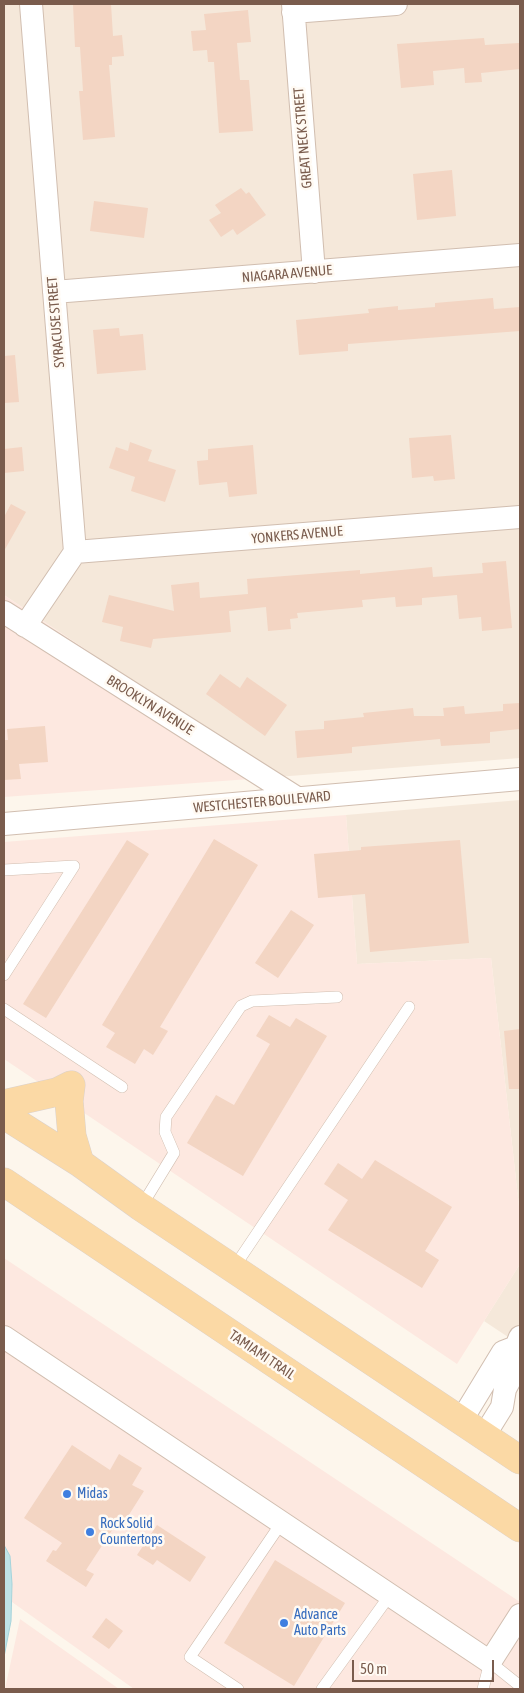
<!DOCTYPE html>
<html>
<head>
<meta charset="utf-8">
<style>
  body { margin:0 }
  #map { position:relative; width:524px; height:1693px; overflow:hidden; background:#fdf6ec; font-family:"Asap Condensed",sans-serif }
  canvas { display:block }
  .frame { position:absolute; inset:0; border:5px solid #7a5c4d; pointer-events:none }
  .scale { position:absolute; left:352px; top:1660px; width:142px; height:22px; box-sizing:border-box; border:2px solid #7a5c4d; border-top:0; padding-left:6px; font-size:15px; line-height:18px; white-space:nowrap; color:#7a5c4d; -webkit-text-stroke:4px #fffaf3; paint-order:stroke }
</style>
</head>
<body>
<div id="map">
<canvas width="524" height="1693"></canvas>
<div class="frame"></div>
<div class="scale">50 m</div>
</div>
<script>
const g = document.querySelector('canvas').getContext('2d');
g.lineJoin = 'round';
function fillPath(path, color) {
  g.fillStyle = color;
  g.fill(path, 'evenodd');
}
function poly(rows) {
  const path = new Path2D();
  for (const r of rows) {
    path.moveTo(r[0], r[1]);
    for (let i = 2; i < r.length; i += 2) path.lineTo(r[i], r[i + 1]);
  }
  return path;
}
function stroke(path, color, width, dash) {
  g.strokeStyle = color;
  g.lineWidth = width;
  g.lineCap = dash ? 'butt' : 'round';
  g.setLineDash(dash || []);
  g.stroke(path);
}
function write(font, color, halo, rows, align = 'center') {
  g.font = font + ' "Asap Condensed",sans-serif';
  g.lineWidth = 5;
  g.setLineDash([]);
  g.textBaseline = 'middle';
  g.strokeStyle = halo;
  g.fillStyle = color;
  for (const [text, x, y, turn = 0] of rows) {
    g.save();
    g.translate(x, y);
    g.rotate((+turn || 0) * Math.PI / 180);
    g.textAlign = isNaN(turn) ? turn : align;
    if (halo) g.strokeText(text, 0, 0);
    g.fillText(text, 0, 0);
    g.restore();
  }
}
const residential = poly([
  [4,4,520,4,520,758,277,777,4,595],
  [520,800,520,1215,491,958,357,964,346,815],
  [520,1264,520,1345,484,1321]
]);
const commercial = poly([
  [4,595,277,777,4,797],
  [346,815,357,964,491,958,520,1215,520,1264,457,1364,4,1059,4,842],
  [4,1258,520,1602,520,1689,134,1689,12,1602,12,1584,10,1556,4,1545],
  [20,1619,119,1689,5,1689]
]);
const water = poly([
  [4,1545,10,1556,12,1584,11,1621,4,1657,4,1545]
]);
const building = poly([
  [73,4,111,4,113,36,122,35,124,56,112,57,112,65,109,65,115,137,83,140,79,91,83,91,80,47,75,47],
  [248,10,251,42,237,43,240,80,249,80,253,131,219,133,214,62,208,62,207,50,193,51,191,31,206,30,204,14],
  [484,38,485,45,519,43,520,69,481,73,482,82,465,83,464,68,433,71,434,85,401,88,397,44],
  [452,170,456,216,417,220,413,174],
  [241,188,246,194,249,192,266,215,237,235,233,229,221,237,209,220,221,213,215,205],
  [94,201,148,208,144,238,90,231],
  [493,298,494,309,520,307,520,331,348,344,348,351,299,355,296,320,369,313,368,309,398,306,398,310,435,307,435,303],
  [119,328,120,336,143,334,146,370,97,374,93,330],
  [15,355,19,402,4,403,4,356],
  [451,435,455,479,434,481,433,476,412,478,409,438],
  [130,442,152,450,148,461,176,470,165,502,131,491,135,477,109,468,116,447,128,451],
  [253,445,257,494,229,497,227,482,199,485,197,461,208,460,208,449],
  [22,447,24,471,4,473,4,449],
  [11,504,26,512,4,551,4,517],
  [506,561,512,628,482,631,481,617,459,619,457,595,422,598,422,605,396,607,395,597,362,600,363,607,297,613,298,618,290,619,291,629,268,631,266,607,229,611,231,632,153,639,151,648,120,641,123,627,102,622,109,595,174,611,171,585,199,582,200,598,248,594,247,579,360,570,360,574,432,567,433,577,483,573,482,563],
  [220,674,240,688,247,677,287,705,265,736,206,694],
  [520,703,520,729,490,732,490,743,441,746,440,739,352,747,352,753,297,758,295,731,324,729,324,721,364,717,363,713,413,708,414,716,444,716,443,708,464,706,465,714,503,711,503,704],
  [45,726,48,762,19,764,21,779,4,780,4,740,8,740,7,729],
  [214,839,258,865,160,1027,168,1031,153,1055,144,1049,135,1064,106,1047,115,1033,102,1025],
  [127,840,149,854,46,1018,23,1004],
  [460,840,469,943,370,952,365,894,318,898,314,854,361,850,361,847],
  [291,910,314,925,278,978,255,963],
  [269,1015,290,1027,296,1018,327,1036,243,1176,187,1143,216,1095,234,1105,270,1044,256,1036],
  [520,1029,520,1089,509,1089,504,1031],
  [375,1160,452,1207,425,1251,439,1260,422,1288,328,1230,348,1200,324,1184,338,1163,362,1179],
  [72,1445,110,1470,119,1454,142,1468,132,1485,144,1491,125,1521,120,1518,86,1570,94,1574,86,1587,46,1561,53,1550,56,1551,62,1543,24,1518],
  [157,1525,206,1557,190,1582,157,1560,153,1565,137,1555],
  [275,1560,345,1603,294,1686,224,1643],
  [106,1618,123,1631,109,1649,92,1637]
]);
const lane = poly([
  [4,870,74,866,4,975],
  [4,1009,122,1087],
  [141,1207,174,1153,165,1132,166,1117,241,1006,252,1001,337,997],
  [233,1269,409,1007],
  [238,1689,190,1657,282,1522],
  [322,1689,390,1595],
  [483,1689,490,1662,520,1686]
]);
const street = poly([
  [293,4,314,272],
  [293,12,396,4],
  [54,292,520,255],
  [75,552,520,517],
  [4,612,297,798],
  [25,626,75,552,31,4],
  [4,824,520,779],
  [4,1337,490,1662,520,1615],
  [461,1421,503,1352,516,1347],
  [484,1436,502,1407,505,1389,520,1361,516,1347,520,1337]
]);
const primary = poly([
  [71,1085,69,1101,72,1136,80,1163],
  [4,1104,57,1092,71,1085],
  [4,1115,80,1163,141,1207,520,1460],
  [4,1182,520,1528]
]);
const markers = [
  [67,1494,5,"#3f7fe0"],
  [90,1532,5,"#3f7fe0"],
  [284,1623,5,"#3f7fe0"]
];
const streetNames = [
  ["GREAT NECK STREET",303,138,-95],
  ["NIAGARA AVENUE",287,274,-5],
  ["SYRACUSE STREET",56,322,-95],
  ["YONKERS AVENUE",297,535,-5],
  ["BROOKLYN AVENUE",150,705,32],
  ["WESTCHESTER BOULEVARD",262,802,-5],
  ["TAMIAMI TRAIL",262,1355,34]
];
const shopNames = [
  ["Midas",77,1494],
  ["Rock Solid",100,1524],
  ["Countertops",100,1540],
  ["Advance",294,1615],
  ["Auto Parts",294,1631]
];
fillPath(residential, '#f5e8da');
fillPath(commercial, '#fde8e0');
fillPath(water, '#bfe3e8');
stroke(water, '#a5d3da', 1);
fillPath(building, '#f3d5c3');
stroke(lane, '#d1beb0', 12);
stroke(street, '#d1beb0', 24);
stroke(primary, '#dad1cd', 29);
stroke(lane, '#fff', 11);
stroke(street, '#fff', 22);
stroke(primary, '#fbd9a5', 28);
for (const [x, y, r, color] of markers) {
  const dot = new Path2D();
  dot.arc(x, y, r, 0, 2 * Math.PI);
  g.fillStyle = color;
  g.fill(dot);
  stroke(dot, '#fffaf3', 2);
}
write('14px', '#7a5c4d', '#fffaf3', streetNames);
write('14px', '#366cbe', '#fffaf3', shopNames, 'left');
</script>
</body>
</html>
